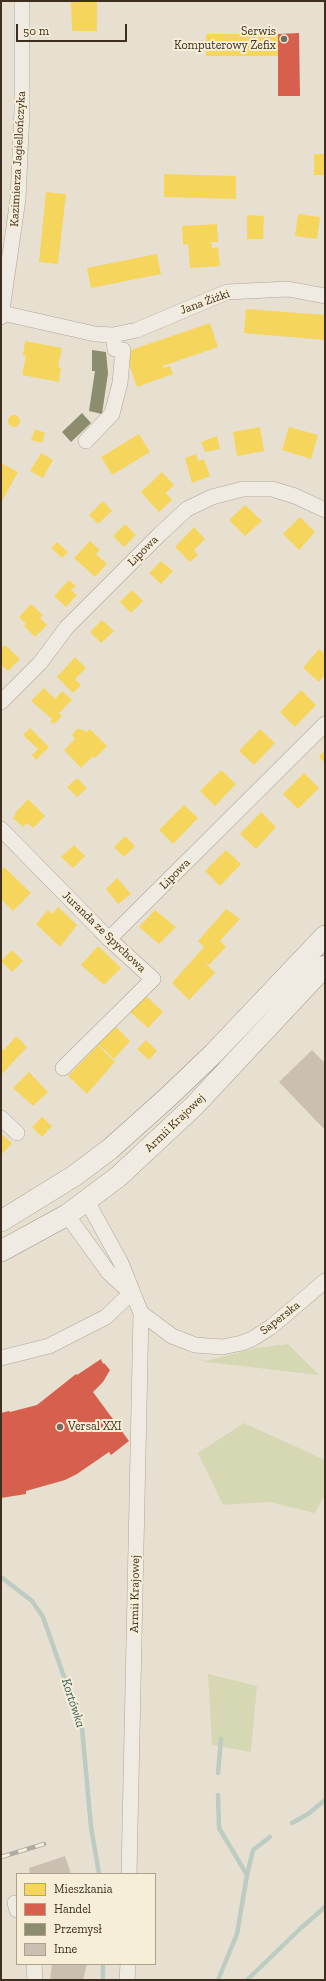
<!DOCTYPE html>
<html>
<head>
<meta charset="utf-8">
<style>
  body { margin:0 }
  #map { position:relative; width:326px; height:1981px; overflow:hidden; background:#e7e0d1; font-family:"Zilla Slab",serif }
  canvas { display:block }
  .frame { position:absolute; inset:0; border:2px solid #3d2e20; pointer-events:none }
  .legend { position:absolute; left:16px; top:1873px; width:140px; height:92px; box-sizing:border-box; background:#f7eed8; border:1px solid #ada18e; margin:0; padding:5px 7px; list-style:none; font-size:12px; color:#3d2e20 }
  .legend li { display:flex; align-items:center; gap:8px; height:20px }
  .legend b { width:20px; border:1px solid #ada18e }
  .scale { position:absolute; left:16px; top:24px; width:111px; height:18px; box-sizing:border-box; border:2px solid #3d2e20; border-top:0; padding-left:5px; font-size:12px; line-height:14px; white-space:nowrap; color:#3d2e20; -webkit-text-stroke:3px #f7eed8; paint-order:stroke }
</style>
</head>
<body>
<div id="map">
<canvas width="326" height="1981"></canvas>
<div class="frame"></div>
<ul class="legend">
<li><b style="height:11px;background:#f6d55c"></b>Mieszkania</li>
<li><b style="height:11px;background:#d6604d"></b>Handel</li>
<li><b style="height:11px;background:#8c8c6e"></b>Przemysł</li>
<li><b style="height:11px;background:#cbbfb2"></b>Inne</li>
</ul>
<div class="scale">50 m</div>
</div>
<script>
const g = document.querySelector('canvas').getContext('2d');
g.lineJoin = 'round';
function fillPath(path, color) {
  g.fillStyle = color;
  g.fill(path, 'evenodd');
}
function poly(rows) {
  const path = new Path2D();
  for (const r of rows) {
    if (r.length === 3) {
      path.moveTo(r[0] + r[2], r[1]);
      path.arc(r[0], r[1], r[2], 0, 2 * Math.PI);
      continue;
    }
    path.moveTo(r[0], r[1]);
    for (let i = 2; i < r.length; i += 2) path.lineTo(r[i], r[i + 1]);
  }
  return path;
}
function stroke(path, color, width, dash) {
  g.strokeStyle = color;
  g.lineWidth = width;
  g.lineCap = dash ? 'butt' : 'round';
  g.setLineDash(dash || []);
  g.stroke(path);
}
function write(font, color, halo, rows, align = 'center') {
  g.font = font + ' "Zilla Slab",serif';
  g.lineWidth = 4;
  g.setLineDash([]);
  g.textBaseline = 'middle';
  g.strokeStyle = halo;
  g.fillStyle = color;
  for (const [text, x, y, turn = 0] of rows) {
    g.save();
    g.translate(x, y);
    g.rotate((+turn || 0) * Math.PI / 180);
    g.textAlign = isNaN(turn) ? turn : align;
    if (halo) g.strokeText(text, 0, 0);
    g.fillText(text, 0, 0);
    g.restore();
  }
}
const green = poly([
  [288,1344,319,1375,206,1362,176,1352,206,1361,256,1348],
  [244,1423,325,1460,325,1494,315,1513,269,1502,223,1505,198,1453],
  [208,1674,257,1686,251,1752,212,1745]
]);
const homes = poly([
  [71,1,97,1,97,31,72,31],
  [206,34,278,34,278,56,206,56],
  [314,154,325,154,325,175,314,175],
  [164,174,236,176,236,199,164,197],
  [46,192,66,194,58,264,39,262],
  [298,214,320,217,317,239,295,236],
  [247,215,264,216,263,239,247,239],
  [217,224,218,242,211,242,212,248,218,247,220,266,190,268,188,244,183,245,182,226],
  [157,254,161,274,91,288,87,268],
  [246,309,325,315,325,340,244,333],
  [210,323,218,347,163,366,164,368,170,366,173,374,137,387,125,352],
  [25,341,62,348,58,367,61,368,59,382,22,375,26,356,23,355],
  [14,421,6],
  [260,427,264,451,237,456,233,432],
  [289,427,318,435,311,459,282,450],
  [35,429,45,433,42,443,31,440],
  [139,434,150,452,112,475,101,457],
  [217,436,220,449,205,452,201,442],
  [41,453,53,460,43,478,30,471],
  [196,454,198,461,204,459,210,476,192,483,185,458],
  [1,463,18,472,1,503],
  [162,472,174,485,166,493,172,500,159,512,141,492],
  [103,501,112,511,98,524,89,515],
  [245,505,262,521,245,536,229,520],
  [300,517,315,532,299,550,283,534],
  [125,524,136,535,124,547,113,536],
  [194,527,205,539,194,550,198,555,190,562,175,547],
  [90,541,100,550,96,554,107,564,95,577,74,558],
  [57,542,68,552,62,558,51,548],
  [161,561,173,571,161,584,149,573],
  [69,580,76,586,71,590,77,595,66,607,54,596],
  [132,590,143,601,131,613,120,602],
  [31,604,43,615,40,618,47,625,35,637,24,626,26,624,19,617],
  [102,620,114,631,101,643,90,632],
  [5,645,20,659,8,671,1,665,1,649],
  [319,649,325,654,325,674,319,682,303,668],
  [75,657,86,668,75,679,81,685,73,693,57,677],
  [44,688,55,699,62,691,72,700,59,713,62,716,54,724,50,721,52,719,31,701],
  [301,690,316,705,295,727,280,712],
  [30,728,49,747,36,760,32,755,38,749,23,735],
  [77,729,84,730,86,732,90,729,107,746,95,758,93,756,81,768,64,750,75,739,72,735],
  [260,729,275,743,254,765,239,751],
  [325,750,325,763,319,757],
  [221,770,236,784,215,806,200,791],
  [304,773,319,788,298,809,283,794],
  [77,778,87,788,77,797,67,787],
  [28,799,45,816,33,828,27,823,23,827,13,818,16,814,15,813],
  [184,805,198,818,173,844,159,830],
  [261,812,276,827,256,849,240,834],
  [125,836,135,846,124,857,114,847],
  [74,845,85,856,73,868,61,857],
  [226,850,241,864,220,886,205,871],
  [4,867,31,893,13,911,1,899,1,871],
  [117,878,131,894,118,904,106,889],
  [58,907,77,925,60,947,36,924,48,910,52,914],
  [226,909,240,919,220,941,226,947,209,965,203,960,215,973,189,1000,172,983,204,947,198,941],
  [155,910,176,927,159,944,139,927],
  [98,946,121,968,104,985,81,965],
  [12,950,23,961,12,972,1,961],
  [145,995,163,1012,148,1028,130,1012],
  [115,1026,130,1041,114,1059,98,1044],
  [16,1036,27,1047,1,1075,1,1047,4,1050],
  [146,1040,157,1051,149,1060,137,1049],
  [98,1045,115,1062,87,1094,68,1076],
  [29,1072,48,1092,33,1106,13,1088],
  [42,1117,52,1126,42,1137,32,1127],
  [1,1134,12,1143,1,1155]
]);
const shops = poly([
  [299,33,300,96,278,96,278,34],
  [101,1359,103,1364,104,1363,110,1370,103,1382,93,1392,129,1441,111,1455,109,1452,77,1474,65,1480,26,1491,26,1494,1,1498,1,1413,9,1411,10,1412,37,1405,76,1374,77,1375]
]);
const industry = poly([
  [92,350,106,352,108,373,102,414,89,411,95,371,92,371],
  [82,413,91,423,71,442,62,432]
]);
const stream = poly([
  [1,1577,32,1601,43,1617,82,1728,91,1827,99,1874],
  [218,1773,221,1739],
  [218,1795,219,1828,247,1875],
  [292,1823,308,1814,325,1800],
  [103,1964,103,1980],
  [218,1980,237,1934,247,1875,253,1850,270,1837],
  [247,1980,301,1928,325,1907]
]);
const building = poly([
  [312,1050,325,1063,325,1130,279,1082],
  [65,1856,71,1874,30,1874,29,1868],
  [52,1964,87,1964,83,1980,50,1980]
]);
const street = poly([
  [2,313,95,334,113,335,137,330,227,292,288,289,325,296],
  [1,317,18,199,22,110,22,1],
  [86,441,112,414,120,383,123,350,115,349,113,335],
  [1,702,40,663,67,627,160,534,187,509,212,497,243,489,272,489,295,496,325,510],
  [1,829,109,939,153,979,63,1068],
  [109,939,325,724],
  [1,1118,17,1133],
  [87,1201,121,1263,141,1313,172,1336,195,1345,222,1347,242,1343,252,1339,271,1327,325,1281],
  [67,1215,109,1273,131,1293],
  [1,1358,49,1346,106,1317,131,1293],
  [129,1874,141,1313],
  [15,1903,17,1910],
  [34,1964,35,1980],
  [127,1980,128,1964]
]);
const secondary = poly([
  [1,1221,74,1176,110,1149,167,1098,213,1054,325,936],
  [1,1251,67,1215,119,1176,194,1106,325,966]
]);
const rail = poly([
  [1,1857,44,1844]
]);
const markers = [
  [284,39,4,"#786c5e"],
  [60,1427,4,"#786c5e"]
];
const poiNames = [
  ["Serwis",276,32],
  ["Komputerowy Zefix",276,46],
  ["Versal XXI",68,1427,"left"]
];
const streetNames = [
  ["Kazimierza Jagiellończyka",18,159,-87],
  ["Jana Żiżki",205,302,-20],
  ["Lipowa",143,551,-45],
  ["Lipowa",175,874,-45],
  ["Juranda ze Spychowa",104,932,44],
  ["Armii Krajowej",175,1123,-44],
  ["Saperska",280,1318,-38],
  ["Armii Krajowej",135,1594,-89]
];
const waterNames = [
  ["Kortówka",73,1703,72]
];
fillPath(green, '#d6d7b3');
fillPath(homes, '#f6d55c');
fillPath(shops, '#d6604d');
fillPath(industry, '#8c8c6e');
stroke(stream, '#bcccc2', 4.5);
fillPath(building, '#cbbfb2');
stroke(street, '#ada599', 16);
stroke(secondary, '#9c958a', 22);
stroke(street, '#efebe3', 15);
stroke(secondary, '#efebe3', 21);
stroke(rail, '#afaaa2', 4.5);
stroke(rail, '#f7eed8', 3, [9]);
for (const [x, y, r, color] of markers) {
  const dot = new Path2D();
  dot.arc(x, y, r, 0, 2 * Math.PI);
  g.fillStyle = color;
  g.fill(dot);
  stroke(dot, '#f7eed8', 1.5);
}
write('12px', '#3d2e20', '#f7eed8', poiNames, 'right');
write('12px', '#3d2e20', '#f7eed8', streetNames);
write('italic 13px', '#2f5d5a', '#f7eed8', waterNames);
</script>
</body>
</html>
